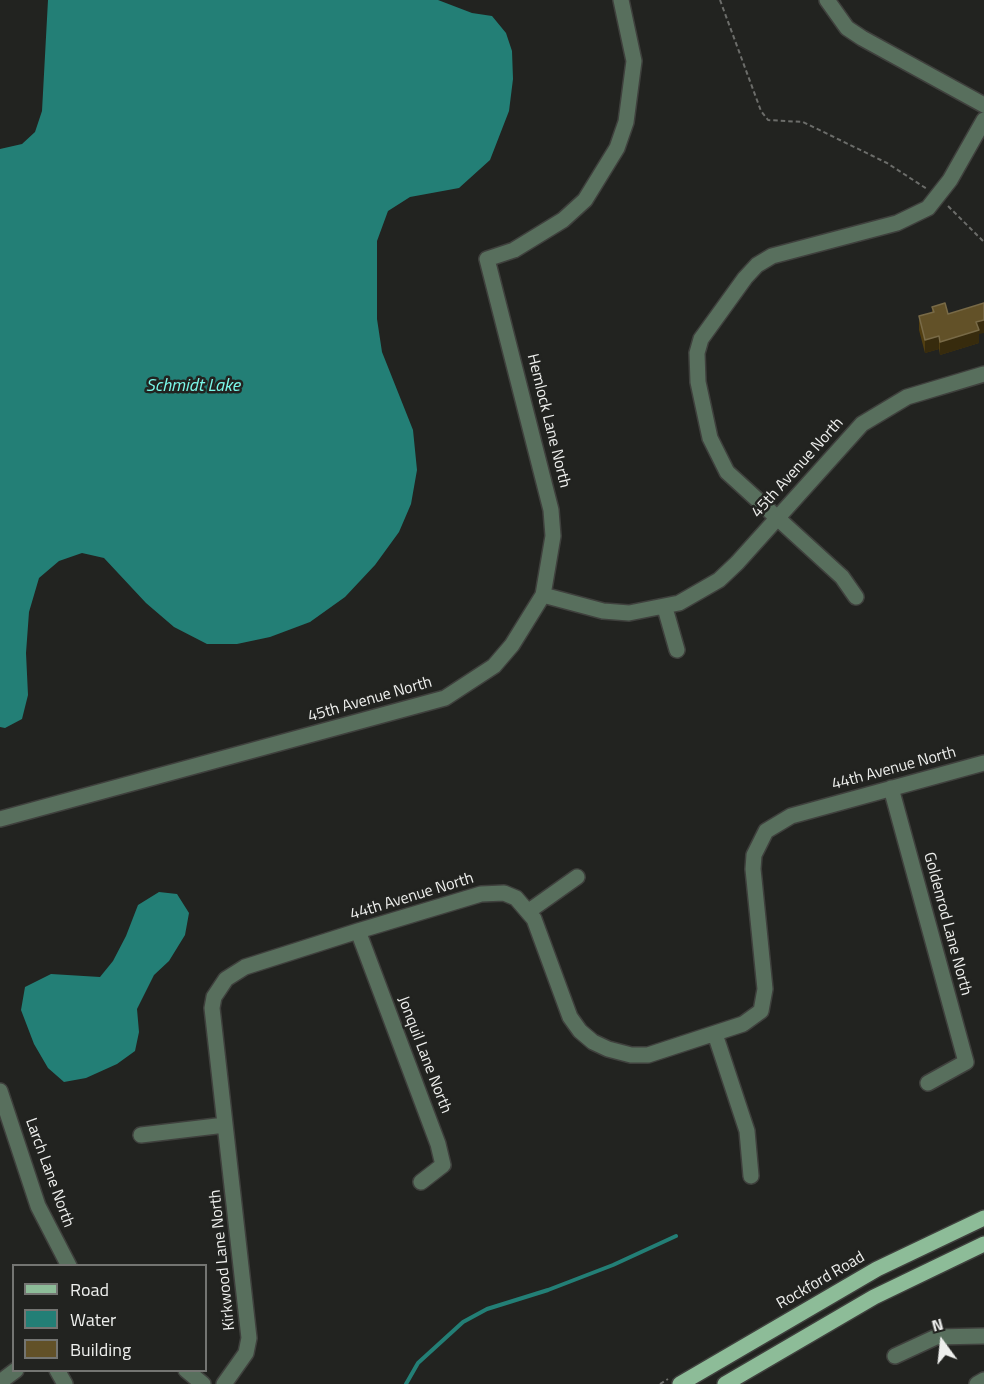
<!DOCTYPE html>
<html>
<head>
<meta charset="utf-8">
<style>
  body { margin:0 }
  #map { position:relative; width:984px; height:1384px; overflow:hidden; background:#222320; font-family:"Titillium Web",sans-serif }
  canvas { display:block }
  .legend { position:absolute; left:12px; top:1264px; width:195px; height:108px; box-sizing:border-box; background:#222320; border:2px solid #747572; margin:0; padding:8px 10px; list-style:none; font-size:18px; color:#eeefed }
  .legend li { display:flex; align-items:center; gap:12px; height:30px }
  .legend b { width:30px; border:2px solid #747572 }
  .north { position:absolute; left:912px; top:1312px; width:60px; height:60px; -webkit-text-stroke:4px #222320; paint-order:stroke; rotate:345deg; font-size:16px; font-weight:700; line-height:24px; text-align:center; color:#eeefed }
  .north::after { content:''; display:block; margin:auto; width:21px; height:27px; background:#eeefed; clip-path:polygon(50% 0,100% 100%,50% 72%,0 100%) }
</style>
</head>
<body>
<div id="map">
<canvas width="984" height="1384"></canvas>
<ul class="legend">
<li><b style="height:8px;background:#8dbc98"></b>Road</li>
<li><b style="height:16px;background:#237f76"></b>Water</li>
<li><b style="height:16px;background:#625128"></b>Building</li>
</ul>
<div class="north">N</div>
</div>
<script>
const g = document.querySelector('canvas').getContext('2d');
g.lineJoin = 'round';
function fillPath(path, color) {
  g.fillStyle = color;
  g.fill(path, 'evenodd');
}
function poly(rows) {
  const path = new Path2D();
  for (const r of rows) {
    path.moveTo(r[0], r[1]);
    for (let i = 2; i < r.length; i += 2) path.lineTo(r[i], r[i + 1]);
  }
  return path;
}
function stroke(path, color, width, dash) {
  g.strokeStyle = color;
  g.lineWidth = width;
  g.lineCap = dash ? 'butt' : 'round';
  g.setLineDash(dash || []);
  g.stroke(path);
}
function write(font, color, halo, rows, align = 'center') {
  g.font = font + ' "Titillium Web",sans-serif';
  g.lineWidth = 5;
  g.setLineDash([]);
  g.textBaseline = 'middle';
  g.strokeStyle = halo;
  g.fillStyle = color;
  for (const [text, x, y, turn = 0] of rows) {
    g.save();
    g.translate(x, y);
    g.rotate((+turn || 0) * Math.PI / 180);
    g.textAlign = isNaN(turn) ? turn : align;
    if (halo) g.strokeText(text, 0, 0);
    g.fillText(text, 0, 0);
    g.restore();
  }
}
const water = poly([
  [48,0,438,0,472,13,492,16,506,33,512,51,513,79,509,111,490,160,459,188,410,197,388,211,377,241,377,319,382,352,413,430,417,470,411,504,399,532,375,565,345,597,310,622,270,637,237,644,207,644,174,627,146,603,104,558,82,553,59,561,39,578,29,612,26,653,28,695,22,719,5,728,0,727,0,149,22,144,35,132,42,111],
  [159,892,177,894,189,913,185,935,169,961,154,975,137,1009,139,1032,135,1051,117,1064,86,1078,64,1082,48,1068,34,1044,21,1010,25,987,51,974,100,977,113,961,126,936,138,905]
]);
const stream = poly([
  [406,1384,418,1363,463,1322,487,1309,548,1290,613,1265,676,1236]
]);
const path = poly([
  [720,0,761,111,768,120,803,122,887,163,927,189],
  [948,206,984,242],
  [660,1384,668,1379]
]);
const minor = poly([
  [827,0,847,28,862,38,984,105],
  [543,595,603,611,629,613,679,603,719,580,737,563,862,424,907,397,984,374],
  [856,597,842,577,727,472,710,438,698,382,697,353,701,339,745,278,757,265,772,256,897,223,928,208,950,180,984,120],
  [665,608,677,650],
  [891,788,966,1062,928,1083],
  [0,819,445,698,494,666,512,645,543,595,553,536,551,510,487,259,514,250,563,220,585,200,617,148,626,122,634,61,621,0],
  [529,911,577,877],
  [358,931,438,1144,443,1165,421,1182],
  [715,1034,747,1131,751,1176],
  [0,1091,38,1206,69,1266],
  [141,1135,225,1125],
  [895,1356,936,1337,983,1336],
  [57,1370,65,1384],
  [186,1370,203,1384],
  [0,1382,16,1370],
  [224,1384,246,1353,249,1338,212,1008,214,997,226,979,245,967,358,931,481,894,504,893,516,898,534,919,570,1017,580,1031,593,1042,608,1049,631,1055,648,1055,743,1024,761,1011,765,989,753,869,754,855,766,831,791,816,984,763],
  [977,1384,984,1380]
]);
const major = poly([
  [680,1384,877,1269,984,1218],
  [725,1384,874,1297,984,1244]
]);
const wall = poly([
  [932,307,948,314,979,334,979,343,940,355,939,349,925,353,919,330,919,316,932,313]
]);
const shadedWall = poly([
  [984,320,984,333,979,334,979,343,940,355,940,342,976,322],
  [939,336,939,349,925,353,925,340]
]);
const building = poly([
  [945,303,948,314,984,303,984,320,976,322,979,330,940,342,939,336,925,340,919,316,934,312,932,307,945,303]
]);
const streetNames = [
  ["Hemlock Lane North",548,421,76],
  ["45th Avenue North",798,468,-48],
  ["45th Avenue North",370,700,-16],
  ["44th Avenue North",894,769,-15],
  ["44th Avenue North",412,897,-17],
  ["Goldenrod Lane North",947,924,75],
  ["Jonquil Lane North",424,1055,69],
  ["Larch Lane North",49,1173,70],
  ["Kirkwood Lane North",223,1260,-96],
  ["Rockford Road",821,1281,-30]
];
const waterNames = [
  ["Schmidt Lake",193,387]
];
fillPath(water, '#237f76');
stroke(stream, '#237f76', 4);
stroke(minor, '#3f403d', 18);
stroke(major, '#3f403d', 18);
stroke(path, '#6c6d6a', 2, [4.5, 3]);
stroke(minor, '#586f5d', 15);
stroke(major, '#8dbc98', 15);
fillPath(wall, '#513e11');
fillPath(shadedWall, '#372b0d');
fillPath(building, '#625128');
stroke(building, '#786a47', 1.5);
write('16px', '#eeefed', '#222320', streetNames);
write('italic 18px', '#7bf8ea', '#222320', waterNames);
</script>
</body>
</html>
